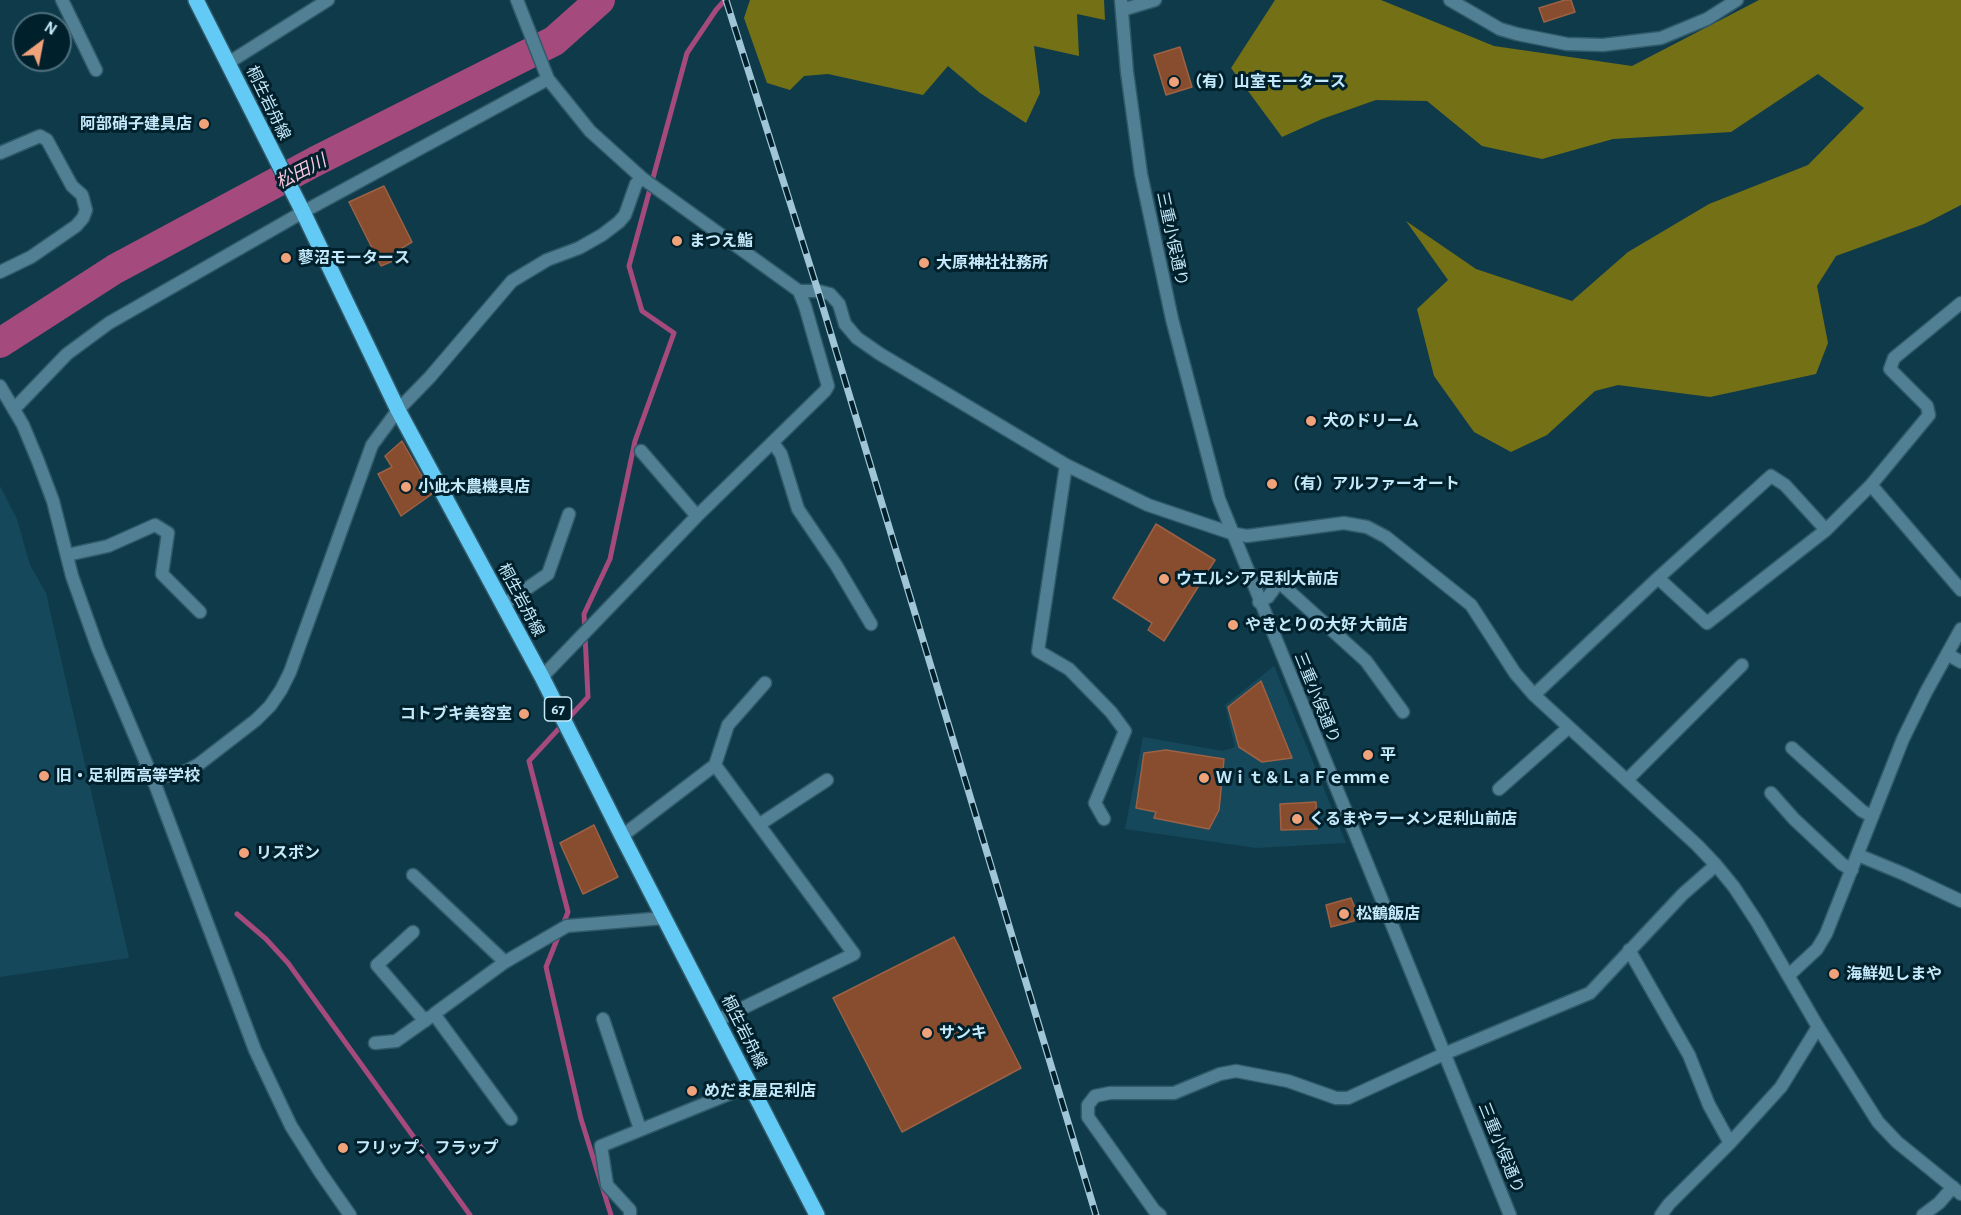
<!DOCTYPE html>
<html>
<head>
<meta charset="utf-8">
<style>
  body { margin:0 }
  #map { position:relative; width:1961px; height:1215px; overflow:hidden; background:#0f3a4a; font-family:"Alegreya Sans",sans-serif }
  canvas { display:block }
  .north { position:absolute; left:12px; top:12px; width:60px; height:60px; box-sizing:border-box; background:#00202c; border:2px solid #4e707e; border-radius:50%; rotate:32deg; font-size:16px; font-weight:700; line-height:24px; text-align:center; color:#c4e9fa }
  .north::after { content:''; display:block; margin:auto; width:21px; height:27px; background:#f0a27a; clip-path:polygon(50% 0,100% 100%,50% 72%,0 100%) }
</style>
</head>
<body>
<div id="map">
<canvas width="1961" height="1215"></canvas>
<div class="north">N</div>
</div>
<script>
const g = document.querySelector('canvas').getContext('2d');
g.lineJoin = 'round';
function fillPath(path, color) {
  g.fillStyle = color;
  g.fill(path, 'evenodd');
}
function poly(rows) {
  const path = new Path2D();
  for (const r of rows) {
    path.moveTo(r[0], r[1]);
    for (let i = 2; i < r.length; i += 2) path.lineTo(r[i], r[i + 1]);
  }
  return path;
}
function stroke(path, color, width, dash) {
  g.strokeStyle = color;
  g.lineWidth = width;
  g.lineCap = dash ? 'butt' : 'round';
  g.setLineDash(dash || []);
  g.stroke(path);
}
function write(font, color, halo, rows, align = 'center') {
  g.font = font + ' "Alegreya Sans","Noto Sans JP",sans-serif';
  g.lineWidth = 6;
  g.setLineDash([]);
  g.textBaseline = 'middle';
  g.strokeStyle = halo;
  g.fillStyle = color;
  for (const [text, x, y, turn = 0] of rows) {
    g.save();
    g.translate(x, y);
    g.rotate((+turn || 0) * Math.PI / 180);
    g.textAlign = isNaN(turn) ? turn : align;
    if (halo) g.strokeText(text, 0, 0);
    g.fillText(text, 0, 0);
    g.restore();
  }
}
const built = poly([
  [0,486,17,519,30,565,46,593,129,958,0,977],
  [1274,666,1346,843,1256,848,1125,829,1143,737,1223,751,1235,747,1225,705]
]);
const forest = poly([
  [750,0,1104,0,1105,20,1077,14,1079,56,1034,46,1040,93,1026,123,980,93,948,66,923,95,828,74,804,76,790,90,767,83,744,18],
  [1275,0,1381,0,1494,46,1632,66,1759,0,1961,0,1961,205,1924,224,1836,256,1817,286,1828,343,1816,374,1710,397,1618,385,1595,391,1547,435,1511,452,1474,432,1434,376,1417,309,1448,280,1406,221,1476,269,1572,301,1628,252,1709,204,1808,165,1864,108,1818,74,1731,132,1613,139,1542,159,1482,146,1427,101,1376,100,1322,119,1282,137,1231,68]
]);
const stream = poly([
  [237,914,266,939,288,963,470,1215],
  [611,1215,581,1119,546,967,568,912,529,761,588,697,584,614,610,559,635,441,674,333,642,311,629,266,687,53,716,10,725,0]
]);
const river = poly([
  [0,343,115,269,316,161,554,41,600,0]
]);
const building = poly([
  [1565,0,1571,0,1575,12,1544,22,1539,8,1565,0],
  [1180,47,1192,87,1166,95,1154,55,1180,47],
  [384,186,412,242,392,254,395,260,381,266,349,202,384,186],
  [402,441,432,494,401,516,378,474,392,467,385,456,402,441],
  [1156,524,1215,560,1164,641,1148,630,1152,623,1113,598,1156,524],
  [1261,681,1292,758,1262,762,1239,747,1228,707,1261,681],
  [1166,750,1224,759,1219,810,1209,829,1154,818,1156,812,1136,808,1144,753,1166,750],
  [1316,802,1317,829,1281,830,1280,804,1316,802],
  [594,825,618,877,583,894,560,843,594,825],
  [1351,898,1357,913,1354,921,1331,927,1326,905,1351,898],
  [954,937,1021,1068,902,1132,833,998,954,937]
]);
const minor = poly([
  [62,0,96,70],
  [517,0,548,79,590,131,642,178,799,291,805,306,828,386,825,391,697,516,542,677],
  [0,153,40,136,47,140,72,186,82,195,86,210,83,218,76,226,31,257,0,272],
  [799,291,818,291,830,294,839,304,845,324,857,338,880,354,1066,465,1148,505,1231,533,1247,536,1344,523,1367,527,1386,537,1471,605,1515,673,1534,695,1697,845,1716,865,1734,887,1757,922,1818,1027,1878,1122,1897,1142,1961,1194],
  [14,409,67,354,109,323,303,212,548,79],
  [398,410,430,377,512,281,547,260,579,248,602,235,619,222,625,215,636,184,642,178],
  [773,443,781,454,798,509,836,565,871,624],
  [641,451,697,516],
  [1066,465,1038,651,1069,669,1111,712,1125,731,1095,803,1104,819],
  [1871,485,1961,590],
  [67,555,108,546,155,525,168,533,162,574,200,612],
  [1658,578,1707,623,1826,530],
  [1259,602,1268,597,1279,582,1366,661,1403,712],
  [503,605,548,574,569,514],
  [1947,654,1961,662],
  [1534,695,1658,578,1771,476,1785,485,1826,530,1871,485,1929,415,1927,406,1890,369,1894,358,1961,303],
  [1792,748,1862,811,1872,816],
  [715,765,728,725,765,683],
  [1627,780,1742,665],
  [1499,789,1568,728],
  [1771,793,1794,819,1842,864,1852,870],
  [760,824,827,780],
  [622,836,715,765,854,954,718,1020],
  [1858,855,1904,874,1961,901],
  [413,875,505,962],
  [413,932,377,965,425,1021],
  [1629,950,1689,1055,1709,1105,1730,1143],
  [1789,975,1817,949,1826,934,1903,739,1926,692,1961,629],
  [603,1019,640,1129],
  [375,1043,396,1041,430,1017],
  [511,1119,434,1014,505,962,567,926,664,918],
  [630,1215,630,1210,607,1185,601,1146,751,1085],
  [1160,1215,1154,1210,1088,1117,1088,1105,1095,1096,1110,1093,1174,1093,1220,1074,1236,1071,1288,1081,1336,1098,1348,1098,1444,1054,1590,993,1683,894,1716,865],
  [1661,1215,1669,1204,1730,1143,1781,1087,1818,1027],
  [1923,1215,1939,1203,1953,1187]
]);
const tertiary = poly([
  [1121,0,1127,72,1141,174,1172,319,1219,499,1510,1215],
  [1450,0,1500,29,1517,34,1567,44,1603,45,1661,38,1707,19,1737,0],
  [1122,10,1155,0],
  [228,63,328,0],
  [0,386,23,425,38,461,53,501,72,576,98,649,153,779,255,1050,291,1126,320,1172,350,1215],
  [153,779,186,771,199,764,256,720,270,706,281,690,290,672,372,445,398,410]
]);
const primary = poly([
  [196,0,303,212,398,410,542,677,622,836,817,1215]
]);
const rail = poly([
  [726,0,818,291,1096,1215]
]);
const markers = [
  [1174,82,6,"#f0a27a"],
  [204,124,6,"#f0a27a"],
  [677,241,6,"#f0a27a"],
  [286,258,6,"#f0a27a"],
  [924,263,6,"#f0a27a"],
  [1311,421,6,"#f0a27a"],
  [1272,484,6,"#f0a27a"],
  [406,487,6,"#f0a27a"],
  [1164,579,6,"#f0a27a"],
  [1233,625,6,"#f0a27a"],
  [524,714,6,"#f0a27a"],
  [1368,755,6,"#f0a27a"],
  [44,776,6,"#f0a27a"],
  [1204,778,6,"#f0a27a"],
  [1297,819,6,"#f0a27a"],
  [244,853,6,"#f0a27a"],
  [1344,914,6,"#f0a27a"],
  [1834,974,6,"#f0a27a"],
  [927,1033,6,"#f0a27a"],
  [692,1091,6,"#f0a27a"],
  [343,1148,6,"#f0a27a"]
];
const shields = [
  [558,709,27]
];
const shieldNames = [
  ["67",558,709]
];
const poiNames = [
  ["（有）山室モータース",1186,82],
  ["阿部硝子建具店",192,124,"right"],
  ["まつえ鮨",689,241],
  ["蓼沼モータース",298,258],
  ["大原神社社務所",936,263],
  ["犬のドリーム",1323,421],
  ["（有）アルファーオート",1284,484],
  ["小此木農機具店",418,487],
  ["ウエルシア 足利大前店",1176,579],
  ["やきとりの大好 大前店",1245,625],
  ["コトブキ美容室",512,714,"right"],
  ["平",1380,755],
  ["旧・足利西高等学校",56,776],
  ["Ｗｉｔ＆ＬａＦｅｍｍｅ",1216,778],
  ["くるまやラーメン足利山前店",1309,819],
  ["リスボン",256,853],
  ["松鶴飯店",1356,914],
  ["海鮮処しまや",1846,974],
  ["サンキ",939,1033],
  ["めだま屋足利店",704,1091],
  ["フリップ、フラップ",355,1148]
];
const streetNames = [
  ["桐生岩舟線",268,103,64],
  ["三重小俣通り",1172,239,78],
  ["桐生岩舟線",521,600,62],
  ["三重小俣通り",1317,698,68],
  ["桐生岩舟線",744,1032,63],
  ["三重小俣通り",1501,1148,68]
];
const waterNames = [
  ["松田川",301,172,-27]
];
fillPath(built, '#16485b');
fillPath(forest, '#747016');
stroke(stream, '#a44a7d', 5);
stroke(river, '#a44a7d', 30);
fillPath(building, '#874d2e');
stroke(building, '#9d6143', 1.5);
stroke(minor, '#305a6a', 15);
stroke(tertiary, '#305a6a', 15);
stroke(primary, '#305a6a', 18);
stroke(minor, '#518094', 12);
stroke(tertiary, '#518094', 12);
stroke(primary, '#62caf4', 15);
stroke(rail, '#9fc5d6', 7);
stroke(rail, '#00202c', 4.5, [14]);
for (const [x, y, r, color] of markers) {
  const dot = new Path2D();
  dot.arc(x, y, r, 0, 2 * Math.PI);
  g.fillStyle = color;
  g.fill(dot);
  stroke(dot, '#00202c', 2);
}
for (const [x, y, w] of shields) {
  const box = new Path2D();
  box.roundRect(x - w / 2, y - 12, w, 24, 4.5);
  g.fillStyle = '#00202c';
  g.fill(box);
  stroke(box, '#c4e9fa', 1.5);
}
write('bold 15px', '#c4e9fa', null, shieldNames);
write('bold 16px', '#c4e9fa', '#00202c', poiNames, 'left');
write('16px', '#c4e9fa', '#00202c', streetNames);
write('italic 18px', '#f9c7e0', '#00202c', waterNames);
</script>
</body>
</html>
